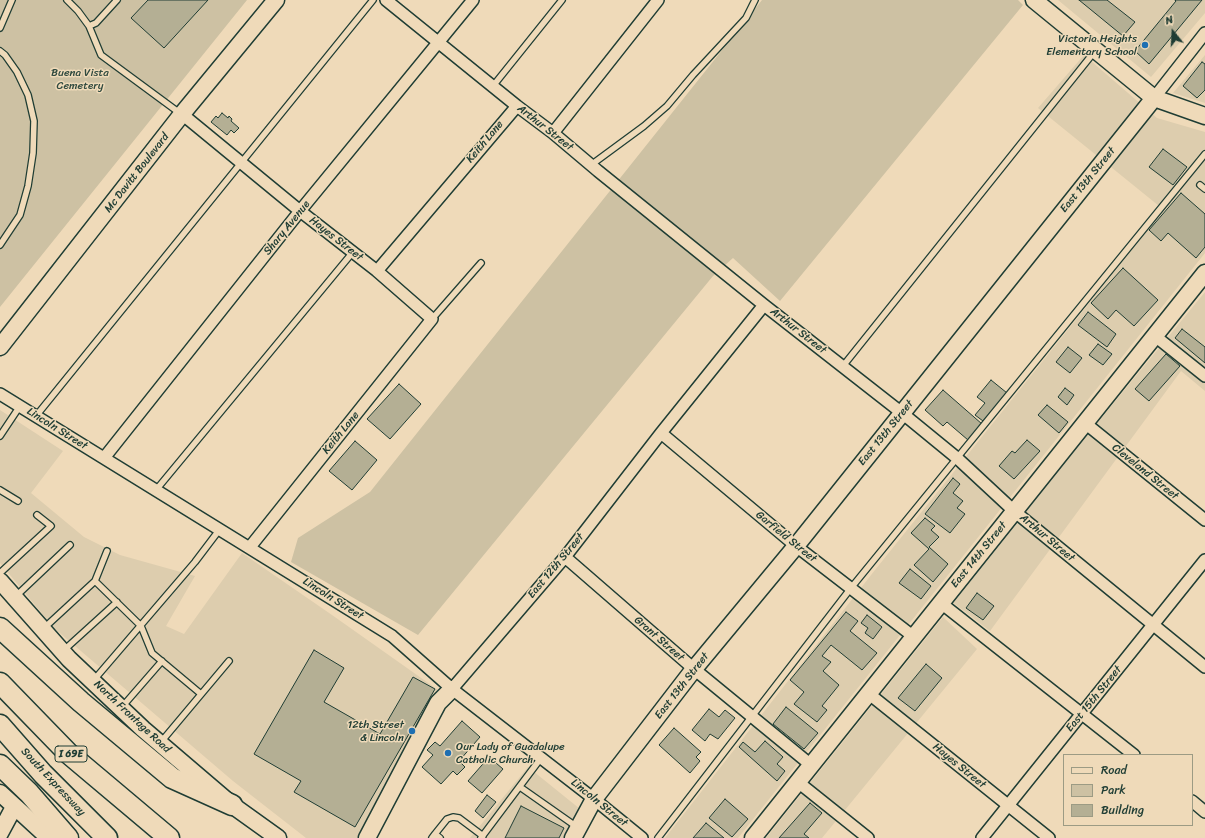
<!DOCTYPE html>
<html>
<head>
<meta charset="utf-8">
<style>
  body { margin:0 }
  #map { position:relative; width:1205px; height:838px; overflow:hidden; background:#efdab9; font-family:Sriracha,sans-serif }
  canvas { display:block }
  .legend { position:absolute; left:1063px; top:754px; width:130px; height:72px; box-sizing:border-box; background:#efdab9; border:1px solid #9c9b84; margin:0; padding:5px 7px; list-style:none; font-size:12px; color:#1f3d34 }
  .legend li { display:flex; align-items:center; gap:8px; height:20px }
  .legend b { width:20px; border:1px solid #9c9b84 }
  .north { position:absolute; left:1153px; top:12px; width:40px; height:40px; -webkit-text-stroke:3px #efdab9; paint-order:stroke; rotate:342deg; font-size:11px; font-weight:700; line-height:16px; text-align:center; color:#1f3d34 }
  .north::after { content:''; display:block; margin:auto; width:14px; height:18px; background:#1f3d34; clip-path:polygon(50% 0,100% 100%,50% 72%,0 100%) }
</style>
</head>
<body>
<div id="map">
<canvas width="1205" height="838"></canvas>
<ul class="legend">
<li><b style="height:5px;background:#efdab9"></b>Road</li>
<li><b style="height:11px;background:#cdc1a3"></b>Park</li>
<li><b style="height:11px;background:#b4af94"></b>Building</li>
</ul>
<div class="north">N</div>
</div>
<script>
const g = document.querySelector('canvas').getContext('2d');
g.lineJoin = 'round';
function fillPath(path, color) {
  g.fillStyle = color;
  g.fill(path, 'evenodd');
}
function poly(rows) {
  const path = new Path2D();
  for (const r of rows) {
    path.moveTo(r[0], r[1]);
    for (let i = 2; i < r.length; i += 2) path.lineTo(r[i], r[i + 1]);
  }
  return path;
}
function stroke(path, color, width, dash) {
  g.strokeStyle = color;
  g.lineWidth = width;
  g.lineCap = dash ? 'butt' : 'round';
  g.setLineDash(dash || []);
  g.stroke(path);
}
function write(font, color, halo, rows, align = 'center') {
  g.font = font + ' Sriracha,sans-serif';
  g.lineWidth = 3;
  g.setLineDash([]);
  g.textBaseline = 'middle';
  g.strokeStyle = halo;
  g.fillStyle = color;
  for (const [text, x, y, turn = 0] of rows) {
    g.save();
    g.translate(x, y);
    g.rotate((+turn || 0) * Math.PI / 180);
    g.textAlign = isNaN(turn) ? turn : align;
    if (halo) g.strokeText(text, 0, 0);
    g.fillText(text, 0, 0);
    g.restore();
  }
}
const built = poly([
  [1058,0,1205,0,1205,13,1151,77],
  [1084,55,1157,118,1205,132,1205,253,738,838,665,838,875,570,1164,210,1038,108],
  [1205,55,1205,103,1173,93],
  [1205,292,1205,391,1181,371,990,631,951,601],
  [0,410,63,451,31,493,84,537,120,555,195,576,166,626,184,634,242,553,332,615,441,692,357,838,306,838,233,781,54,628,0,563],
  [943,617,977,649,822,838,766,838],
  [528,767,580,809,564,838,470,838]
]);
const green = poly([
  [0,0,247,0,0,307],
  [762,0,1018,0,1023,5,780,301,733,258,713,276,418,635,291,562,298,538,370,492]
]);
const building = poly([
  [148,0,208,0,164,48,131,18,148,0],
  [1079,0,1107,0,1135,22,1123,36,1079,0],
  [1175,0,1202,0,1149,64,1135,51,1176,1,1175,0],
  [1202,62,1205,64,1205,90,1197,98,1183,86,1202,62],
  [222,113,228,118,229,116,232,119,231,121,239,128,234,133,231,130,227,135,211,122,216,116,218,118,222,113],
  [1163,149,1187,167,1173,185,1149,167,1163,149],
  [1181,193,1205,214,1205,247,1196,258,1168,233,1161,241,1149,230,1181,193],
  [1123,268,1158,300,1134,326,1116,310,1108,319,1091,303,1123,268],
  [1088,312,1116,334,1107,347,1078,325,1088,312],
  [1182,329,1205,347,1205,363,1175,338,1182,329],
  [1098,344,1112,354,1103,365,1089,355,1098,344],
  [1068,347,1082,358,1070,373,1056,362,1068,347],
  [1166,354,1180,366,1149,401,1135,389,1166,354],
  [991,380,1007,393,983,421,975,415,985,403,977,397,991,380],
  [399,384,421,404,390,439,367,419,399,384],
  [1065,388,1074,395,1067,405,1058,397,1065,388],
  [943,390,982,424,968,440,947,422,943,426,925,410,943,390],
  [1047,405,1068,422,1059,433,1038,415,1047,405],
  [1027,440,1040,451,1014,479,999,466,1012,451,1015,453,1027,440],
  [355,441,377,460,352,490,329,471,355,441],
  [953,478,960,484,953,493,963,501,957,508,965,514,950,533,925,514,953,478],
  [925,518,935,526,931,530,939,537,929,547,948,564,933,582,914,565,929,549,911,533,925,518],
  [910,569,931,586,921,599,899,583,910,569],
  [977,593,994,606,983,620,966,608,977,593],
  [846,612,858,621,850,631,877,653,862,670,831,645,822,656,831,662,823,671,839,685,822,706,827,710,817,722,794,704,804,692,790,680,846,612],
  [867,615,882,627,873,639,865,633,868,628,861,623,867,615],
  [314,650,344,668,324,702,380,734,413,677,435,689,355,827,294,792,301,781,254,754,314,650],
  [926,664,942,678,915,711,898,698,926,664],
  [786,707,818,733,804,749,773,724,786,707],
  [709,709,719,717,725,710,735,718,718,739,710,734,705,741,692,730,709,709],
  [462,721,480,737,459,761,465,767,457,775,453,771,441,784,422,767,433,755,427,750,435,742,440,746,462,721],
  [674,728,701,752,696,757,700,761,690,773,659,745,674,728],
  [765,741,783,757,777,764,785,771,777,781,739,747,743,742,755,752,765,741],
  [489,757,503,769,482,793,468,781,489,757],
  [487,795,496,802,483,818,475,811,487,795],
  [725,799,748,819,732,837,709,818,725,799],
  [810,803,822,813,804,834,809,838,779,838,810,803],
  [521,806,564,828,559,838,505,838,521,806],
  [706,823,724,838,693,838,706,823]
]);
const lane = poly([
  [67,0,78,11,89,26,101,55,181,114],
  [89,26,96,23,117,0],
  [0,28,12,0],
  [0,51,5,55,17,72,28,95,34,121,33,153,28,186,20,215,0,245],
  [493,86,562,0],
  [591,165,644,126,667,106,693,75,746,18,755,0],
  [1200,185,1205,189],
  [432,319,481,263],
  [843,366,1095,51],
  [36,416,373,0],
  [0,436,20,406],
  [0,490,18,501],
  [156,490,353,252],
  [0,573,51,526,37,515],
  [95,581,107,551],
  [15,597,70,545],
  [43,629,95,581,141,626,152,653,201,694],
  [63,651,117,602],
  [93,681,195,562,220,529],
  [122,707,162,661],
  [161,742,229,661],
  [520,787,577,827],
  [435,834,447,819,453,817,459,818,483,836],
  [432,838,435,834,440,838],
  [481,838,541,758],
  [658,838,851,588,1205,154]
]);
const street = poly([
  [386,0,517,106,553,133,598,171,764,305,902,413,957,458,1014,511,1205,667],
  [1154,98,1205,33],
  [182,114,300,211,377,271,432,319,250,547],
  [553,133,658,0],
  [377,271,517,106],
  [1155,336,1205,376],
  [0,394,392,636,452,689,594,799,642,838],
  [1085,423,1205,520],
  [661,433,796,546,914,637],
  [104,458,300,211,473,0],
  [565,557,694,669,811,765],
  [941,603,1134,755],
  [452,689,565,557,661,433,764,305],
  [868,693,1049,838],
  [798,782,868,838],
  [1192,801,1205,812],
  [982,838,1205,560]
]);
const secondary = poly([
  [1034,0,1154,98,1205,116],
  [0,347,182,114,276,0],
  [0,581,69,659,143,729,232,805,278,838],
  [0,793,49,838],
  [0,833,14,807],
  [367,838,438,703,452,689],
  [573,838,594,799,694,669,796,546,1154,98],
  [753,838,1205,273]
]);
const highway = poly([
  [0,628,81,702,172,778,232,805],
  [0,683,68,753,169,838],
  [0,725,43,774,107,838],
  [0,765,29,793,68,838]
]);
const markers = [
  [1145,45,4,"#1f6fb2"],
  [412,731,4,"#1f6fb2"],
  [448,753,4,"#1f6fb2"]
];
const shields = [
  [71,754,32]
];
const shieldNames = [
  ["I 69E",71,754]
];
const poiNames = [
  ["Victoria Heights",1137,39],
  ["Elementary School",1137,52],
  ["12th Street",404,725],
  ["& Lincoln",404,738],
  ["Our Lady of Guadalupe",456,747,"left"],
  ["Catholic Church",456,760,"left"]
];
const parkNames = [
  ["Buena Vista",80,73],
  ["Cemetery",80,86]
];
const streetNames = [
  ["Arthur Street",545,128,38],
  ["Keith Lane",485,142,-50],
  ["Mc Davitt Boulevard",137,173,-52],
  ["East 13th Street",1088,180,-51],
  ["Shary Avenue",287,228,-51],
  ["Hayes Street",336,239,38],
  ["Arthur Street",798,331,38],
  ["Lincoln Street",57,429,32],
  ["Keith Lane",341,433,-51],
  ["East 13th Street",886,433,-51],
  ["Cleveland Street",1145,472,39],
  ["Garfield Street",786,537,39],
  ["Arthur Street",1047,538,40],
  ["East 14th Street",979,555,-51],
  ["East 12th Street",556,566,-50],
  ["Lincoln Street",333,599,32],
  ["Grant Street",659,639,41],
  ["East 13th Street",682,686,-52],
  ["East 15th Street",1094,699,-51],
  ["North Frontage Road",132,717,43],
  ["Hayes Street",959,766,39],
  ["South Expressway",53,782,47],
  ["Lincoln Street",599,803,39]
];
fillPath(built, '#ddcdae');
fillPath(green, '#cdc1a3');
fillPath(building, '#b4af94');
stroke(building, '#1f3d34', 1);
stroke(lane, '#1f3d34', 8);
stroke(street, '#1f3d34', 14);
stroke(secondary, '#1f3d34', 19);
stroke(highway, '#1f3d34', 23);
stroke(lane, '#efdab9', 5.5);
stroke(street, '#efdab9', 11);
stroke(secondary, '#efdab9', 16);
stroke(highway, '#efdab9', 20);
for (const [x, y, r, color] of markers) {
  const dot = new Path2D();
  dot.arc(x, y, r, 0, 2 * Math.PI);
  g.fillStyle = color;
  g.fill(dot);
  stroke(dot, '#efdab9', 1.5);
}
for (const [x, y, w] of shields) {
  const box = new Path2D();
  box.roundRect(x - w / 2, y - 8, w, 16, 3);
  g.fillStyle = '#efdab9';
  g.fill(box);
  stroke(box, '#1f3d34', 1);
}
write('bold 10px', '#1f3d34', null, shieldNames);
write('11px', '#1f3d34', '#efdab9', poiNames, 'right');
write('11px', '#304a3f', '#efdab9', parkNames);
write('11px', '#1f3d34', '#efdab9', streetNames);
</script>
</body>
</html>
